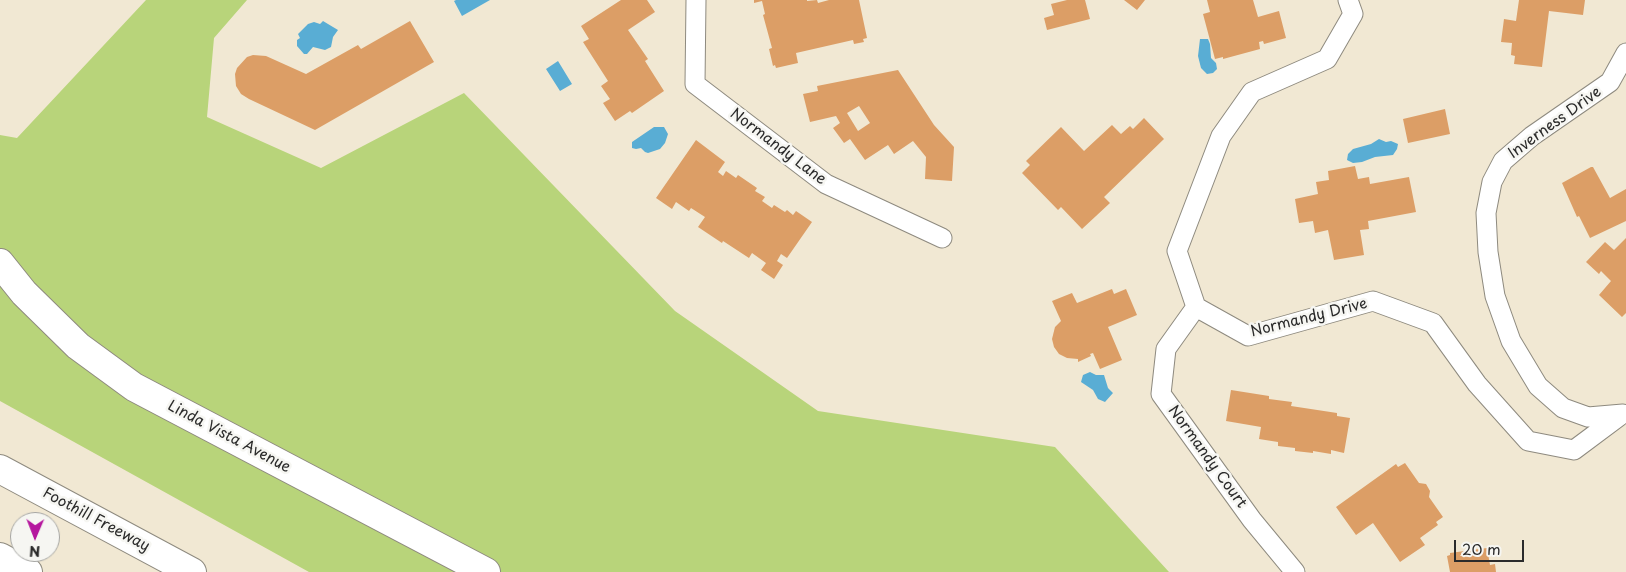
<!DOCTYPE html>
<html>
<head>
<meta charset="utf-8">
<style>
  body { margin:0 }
  #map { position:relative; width:1626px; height:572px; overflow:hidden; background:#f1e8d3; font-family:"Playpen Sans",sans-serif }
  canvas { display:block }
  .north { position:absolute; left:10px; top:512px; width:50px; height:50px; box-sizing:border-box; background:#f6f6f2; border:1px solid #a5a5a2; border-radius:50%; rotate:181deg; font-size:14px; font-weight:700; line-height:20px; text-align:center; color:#2b2b2b }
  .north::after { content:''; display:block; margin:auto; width:18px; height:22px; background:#b5179e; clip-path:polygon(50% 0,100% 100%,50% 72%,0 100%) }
  .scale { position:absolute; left:1454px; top:540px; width:70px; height:22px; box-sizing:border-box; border:2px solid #2b2b2b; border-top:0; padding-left:6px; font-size:15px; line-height:18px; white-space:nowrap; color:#2b2b2b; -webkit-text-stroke:4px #f6f6f2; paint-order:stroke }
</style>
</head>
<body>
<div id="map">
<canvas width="1626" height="572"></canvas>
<div class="north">N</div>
<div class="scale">20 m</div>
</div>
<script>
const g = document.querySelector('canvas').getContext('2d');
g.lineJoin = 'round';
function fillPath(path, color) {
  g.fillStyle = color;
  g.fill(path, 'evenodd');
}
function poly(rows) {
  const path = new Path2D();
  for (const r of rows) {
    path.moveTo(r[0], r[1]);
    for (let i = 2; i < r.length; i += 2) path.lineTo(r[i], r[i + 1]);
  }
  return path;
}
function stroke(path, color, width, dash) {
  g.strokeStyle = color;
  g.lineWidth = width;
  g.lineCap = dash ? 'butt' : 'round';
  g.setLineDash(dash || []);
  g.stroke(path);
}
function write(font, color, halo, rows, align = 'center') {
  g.font = font + ' "Playpen Sans",sans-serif';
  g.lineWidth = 5;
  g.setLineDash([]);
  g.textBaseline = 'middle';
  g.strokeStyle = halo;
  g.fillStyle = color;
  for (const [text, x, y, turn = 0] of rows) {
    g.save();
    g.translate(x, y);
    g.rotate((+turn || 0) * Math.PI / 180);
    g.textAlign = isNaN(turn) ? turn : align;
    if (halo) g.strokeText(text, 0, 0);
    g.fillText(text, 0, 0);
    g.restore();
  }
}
const green = poly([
  [146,0,247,0,214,38,207,117,321,168,464,93,675,311,818,411,1055,447,1169,572,309,572,0,401,0,135,17,138]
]);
const water = poly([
  [456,0,490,0,462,16,454,1],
  [323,21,338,30,333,37,331,47,325,50,313,47,307,54,304,54,297,46,297,40,300,38,298,34,308,24,314,22,320,24],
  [1200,39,1208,39,1210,44,1211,58,1216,63,1217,69,1213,73,1207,74,1201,68,1198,56],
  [558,61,572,84,560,91,546,69],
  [654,127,664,127,668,134,665,143,660,149,648,153,645,152,641,148,636,149,632,148,632,142],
  [1379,139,1386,142,1391,141,1398,144,1397,149,1393,155,1375,157,1362,162,1353,163,1347,160,1348,154,1353,149,1371,144],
  [1090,372,1096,375,1104,375,1108,388,1113,393,1105,402,1098,399,1093,390,1081,382,1083,375]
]);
const building = poly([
  [621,0,647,0,655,12,628,30,648,59,645,61,664,91,632,113,630,111,615,121,603,103,610,99,601,86,608,81,583,42,589,39,581,26],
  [754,0,807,0,807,1,817,0,818,3,829,0,859,0,867,38,863,39,864,42,854,44,853,40,796,53,798,63,776,68,775,65,773,66,769,49,772,48,763,15,765,14,762,1,754,3],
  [1067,0,1085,0,1090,19,1047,30,1044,18,1054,15,1051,4],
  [1124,0,1145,0,1137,10],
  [1207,0,1253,0,1258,17,1279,11,1286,38,1264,44,1263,41,1259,42,1260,49,1223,59,1223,57,1215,59,1203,14,1210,12],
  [1519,0,1585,0,1583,15,1549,11,1542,67,1514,64,1515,56,1511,55,1512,43,1501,42,1504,19,1516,21],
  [410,21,434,62,315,130,249,99,241,94,236,86,235,74,237,68,247,57,253,55,266,56,306,74,358,45,361,49],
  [898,70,934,125,954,147,952,181,925,179,926,157,913,141,894,154,888,145,865,160,850,139,844,143,833,128,840,123,836,116,810,122,803,94,818,91,817,86],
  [859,106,870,123,858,131,847,113],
  [1445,109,1450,134,1408,143,1403,119],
  [1144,118,1164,139,1104,197,1110,203,1082,229,1061,207,1058,210,1022,173,1030,165,1026,161,1061,127,1084,151,1112,125,1121,134,1130,126,1133,129],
  [696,140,725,162,718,172,723,176,726,171,736,178,738,175,757,188,755,191,765,197,762,201,772,208,774,205,785,212,787,210,793,215,796,211,812,222,787,258,781,254,777,261,783,265,774,279,761,270,766,263,752,253,749,258,723,241,722,243,698,227,705,217,691,208,689,211,676,202,672,209,656,198],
  [1355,166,1358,179,1369,177,1370,184,1409,177,1416,212,1368,221,1369,229,1360,230,1364,255,1334,260,1328,230,1315,233,1313,221,1299,223,1295,199,1318,194,1316,182,1329,180,1328,171],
  [1591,167,1593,167,1610,198,1626,189,1626,221,1590,238,1579,216,1577,217,1562,183],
  [1626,238,1626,313,1622,317,1599,295,1611,281,1601,271,1599,274,1586,262,1605,242,1614,250],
  [1112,289,1114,294,1126,289,1137,315,1108,327,1122,360,1100,369,1093,353,1090,354,1091,356,1078,362,1078,359,1067,358,1059,354,1054,347,1052,339,1055,327,1061,321,1052,301,1072,293,1077,303],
  [1231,390,1269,396,1269,399,1292,402,1291,406,1337,413,1337,416,1350,418,1344,453,1331,450,1331,454,1313,451,1313,453,1295,451,1295,448,1278,446,1278,442,1259,439,1261,427,1226,421],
  [1405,463,1419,483,1426,484,1430,491,1429,497,1443,517,1436,522,1438,525,1420,538,1425,545,1400,562,1373,523,1356,535,1336,507,1396,464,1398,467],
  [1487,548,1490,565,1495,564,1496,572,1450,572,1447,556,1450,555,1450,553]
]);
const street = poly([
  [696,0,695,84,826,184,942,238],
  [1348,0,1353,14,1327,59,1252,92,1221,136,1177,251,1196,307,1248,336,1373,301,1433,323,1477,384,1528,441,1574,450,1621,415],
  [1196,307,1166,349,1161,394,1252,520,1295,572],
  [1623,414,1588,417,1563,408,1538,386,1511,341,1495,296,1488,252,1486,213,1492,182,1503,161,1532,136,1610,82,1626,53]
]);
const secondary = poly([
  [0,263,24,293,78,346,134,387,486,572]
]);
const highway = poly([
  [0,469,192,572],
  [0,557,28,572]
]);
const streetNames = [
  ["Inverness Drive",1555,123,-36],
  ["Normandy Lane",778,147,37],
  ["Normandy Drive",1309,318,-14],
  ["Linda Vista Avenue",229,437,28],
  ["Normandy Court",1207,457,54],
  ["Foothill Freeway",96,520,28]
];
fillPath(green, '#b8d47a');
fillPath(water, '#59add4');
fillPath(building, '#dc9e66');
stroke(street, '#8e8a7f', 21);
stroke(secondary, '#8e8a7f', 30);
stroke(highway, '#8e8a7f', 30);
stroke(street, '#fff', 19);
stroke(secondary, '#fff', 28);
stroke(highway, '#fff', 28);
write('15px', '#2b2b2b', '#f6f6f2', streetNames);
</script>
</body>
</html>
